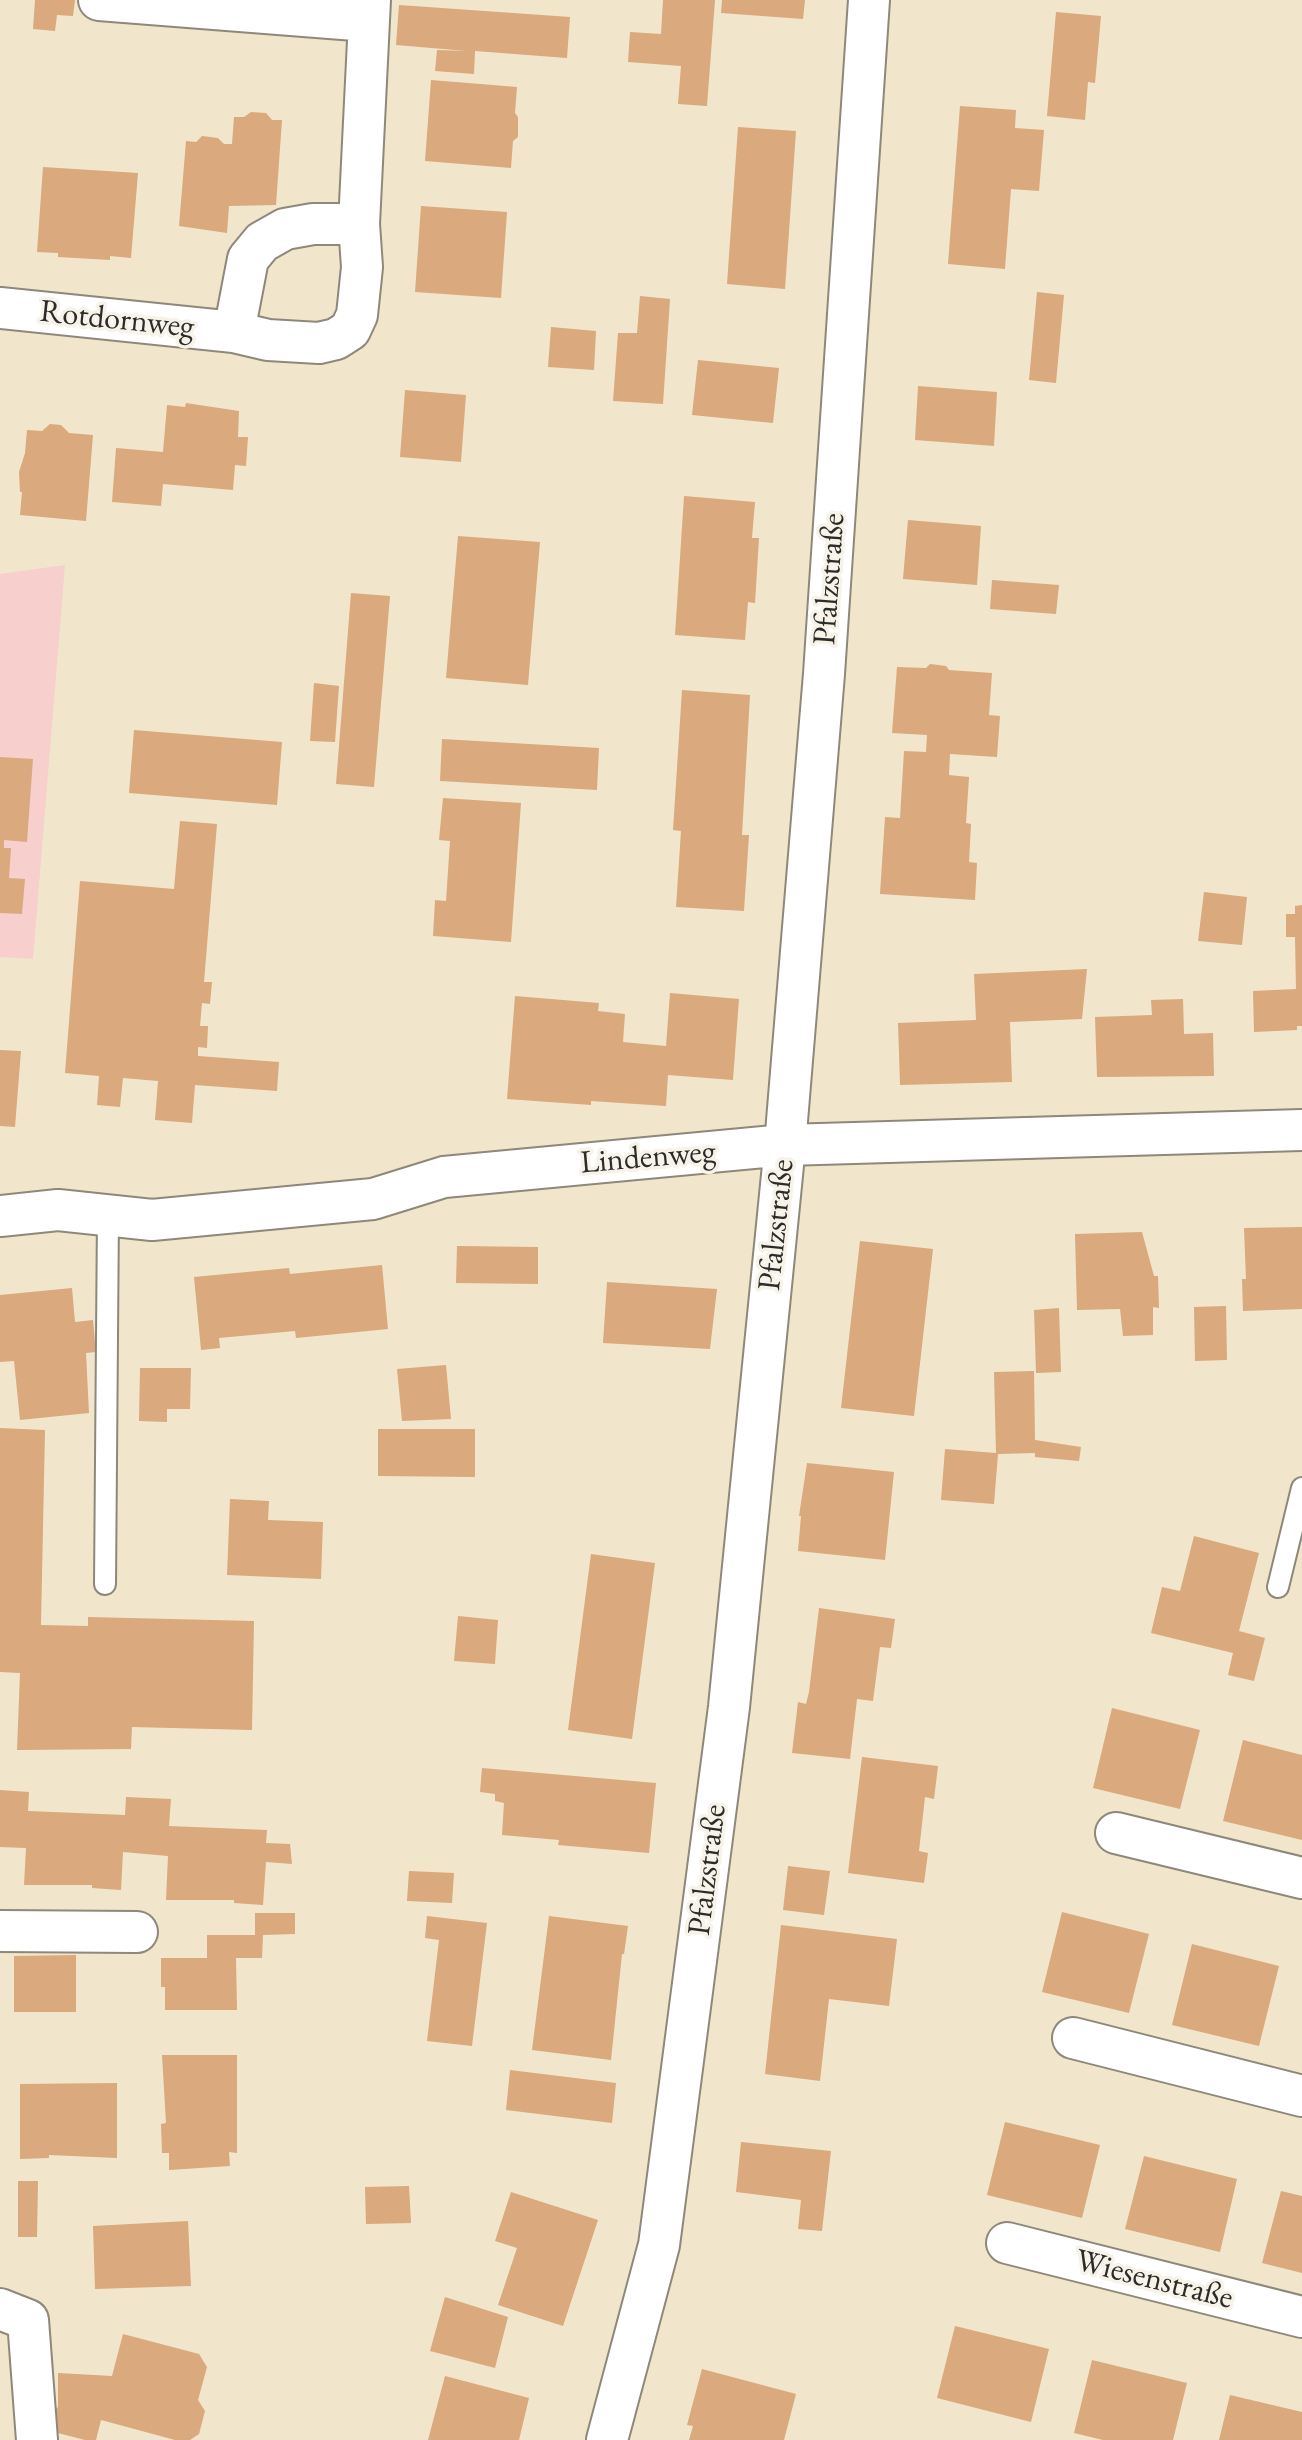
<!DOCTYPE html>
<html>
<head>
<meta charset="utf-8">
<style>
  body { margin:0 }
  canvas { display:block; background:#f1e5cb }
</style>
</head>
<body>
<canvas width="1302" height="2440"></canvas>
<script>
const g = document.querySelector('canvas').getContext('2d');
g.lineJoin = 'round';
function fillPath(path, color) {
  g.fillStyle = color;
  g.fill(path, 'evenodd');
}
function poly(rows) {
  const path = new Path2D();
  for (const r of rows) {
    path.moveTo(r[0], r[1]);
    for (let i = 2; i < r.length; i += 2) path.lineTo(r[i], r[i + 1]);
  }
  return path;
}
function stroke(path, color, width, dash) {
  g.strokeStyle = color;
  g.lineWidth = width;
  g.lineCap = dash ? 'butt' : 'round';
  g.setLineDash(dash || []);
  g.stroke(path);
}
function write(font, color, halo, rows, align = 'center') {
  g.font = font + ' "EB Garamond",serif';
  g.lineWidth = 7;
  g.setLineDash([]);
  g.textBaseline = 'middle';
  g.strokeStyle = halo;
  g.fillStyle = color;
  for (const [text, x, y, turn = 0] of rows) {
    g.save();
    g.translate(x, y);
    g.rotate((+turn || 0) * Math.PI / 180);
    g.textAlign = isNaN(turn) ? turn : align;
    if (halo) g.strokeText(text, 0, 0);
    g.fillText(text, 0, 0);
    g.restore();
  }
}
const built = poly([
  [65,565,33,959,0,957,0,574]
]);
const building = poly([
  [35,0,75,0,73,16,57,15,55,31,33,29],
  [663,0,715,0,707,106,678,104,681,66,628,62,630,32,661,34],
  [722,0,805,0,803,19,721,13],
  [399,5,570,17,567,58,475,51,474,74,435,71,437,50,467,51,396,45],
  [1056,12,1101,16,1095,83,1088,82,1085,120,1047,116],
  [431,80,517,87,515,113,518,117,518,137,513,141,511,168,425,161],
  [960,106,1016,110,1015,128,1044,130,1039,191,1011,189,1005,269,948,264],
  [251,112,266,113,272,120,282,120,276,205,229,206,227,233,179,226,186,141,196,142,202,136,218,138,224,144,232,144,234,117,244,117],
  [738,127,796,131,785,289,727,284],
  [43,167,138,173,131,258,110,256,110,260,58,257,58,253,37,252],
  [421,206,507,212,501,298,415,292],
  [1037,292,1064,295,1056,383,1029,380],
  [640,296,670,299,663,404,613,401,618,333,637,333],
  [551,327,596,331,594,370,548,367],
  [698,360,779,368,773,423,692,415],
  [918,386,997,392,994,446,915,440],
  [405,390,466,395,461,462,400,457],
  [186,403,239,411,238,437,248,437,246,466,235,465,233,490,163,484,161,506,112,502,116,448,163,452,167,405,185,407],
  [50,424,61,425,69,433,93,435,86,521,20,515,22,492,20,492,19,472,25,453,27,430,42,431],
  [684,496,755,502,752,538,759,538,755,603,748,602,745,640,675,635],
  [908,520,981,526,977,585,903,579],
  [458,536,540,542,528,685,446,678],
  [992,580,1059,585,1056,614,990,609],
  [351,593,390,596,374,787,336,784],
  [930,664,946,666,949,670,992,673,989,715,1000,716,997,757,950,754,949,775,969,777,966,823,971,824,969,862,977,863,975,900,880,894,885,817,900,818,904,751,926,752,927,735,892,733,897,667,926,668],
  [314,683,339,686,335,742,310,741],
  [682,690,750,695,742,835,749,835,744,911,676,907,681,831,673,830],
  [134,730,282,742,277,805,129,793],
  [442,739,599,748,597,790,440,781],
  [0,757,33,759,27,842,4,840,4,848,11,848,9,878,25,879,22,914,0,913],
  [443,798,521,803,511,942,433,936,435,900,446,901,450,841,439,840],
  [180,821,217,824,204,982,212,982,210,1004,202,1003,200,1026,208,1026,207,1048,198,1047,198,1056,279,1062,277,1091,195,1085,192,1123,155,1120,158,1081,123,1078,120,1107,97,1105,99,1076,65,1073,80,881,174,889],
  [1204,892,1247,897,1242,945,1198,941],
  [1302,905,1302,1026,1297,1026,1297,1030,1254,1032,1253,991,1296,989,1295,937,1286,937,1286,914,1295,914,1295,906],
  [1087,969,1082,1019,1010,1022,1012,1082,900,1085,898,1023,976,1020,974,974],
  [670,993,739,999,733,1080,668,1075,666,1106,591,1101,591,1105,507,1099,515,996,599,1003,598,1011,625,1014,623,1042,666,1046],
  [1183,999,1184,1034,1213,1033,1214,1076,1097,1077,1095,1017,1152,1015,1151,1000],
  [0,1050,21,1051,15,1127,0,1126],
  [1302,1227,1302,1309,1243,1311,1242,1279,1246,1279,1244,1228],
  [1142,1232,1154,1276,1158,1276,1159,1308,1153,1307,1153,1335,1123,1336,1120,1309,1077,1310,1075,1234],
  [860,1241,933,1249,914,1416,841,1408],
  [457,1246,538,1247,538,1284,456,1283],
  [382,1265,388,1329,296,1338,295,1331,219,1338,220,1348,201,1350,194,1277,289,1268,290,1274],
  [607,1282,717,1289,710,1349,603,1343],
  [72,1288,75,1322,93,1320,96,1352,86,1353,89,1413,20,1420,14,1361,0,1362,0,1295],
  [1226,1306,1227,1360,1195,1361,1194,1307],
  [1059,1308,1061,1372,1036,1373,1034,1310],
  [446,1365,451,1419,402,1421,397,1369],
  [140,1368,191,1368,190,1409,167,1409,167,1422,139,1421],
  [1034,1371,1035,1440,1081,1447,1079,1461,1035,1457,1035,1453,998,1454,994,1504,941,1500,945,1449,996,1453,994,1372],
  [0,1428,45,1430,41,1625,88,1626,88,1617,254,1621,252,1730,132,1727,131,1749,17,1750,20,1673,0,1672],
  [378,1429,475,1429,475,1477,378,1476],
  [807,1463,894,1472,885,1560,798,1551,801,1516,799,1516],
  [230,1499,269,1501,268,1520,323,1522,321,1579,227,1575],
  [1194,1536,1259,1553,1239,1631,1265,1638,1254,1681,1228,1675,1233,1653,1151,1633,1162,1587,1180,1591],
  [591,1554,655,1563,632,1739,568,1730],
  [819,1608,895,1619,891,1648,880,1647,873,1701,857,1699,850,1759,792,1753,798,1702,806,1704,809,1692],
  [458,1616,498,1620,495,1664,454,1661],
  [1112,1708,1200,1730,1180,1809,1093,1788],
  [1243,1740,1302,1755,1302,1840,1223,1821],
  [862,1757,938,1766,934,1799,925,1797,919,1851,928,1853,924,1883,848,1873],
  [482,1768,656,1783,649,1853,558,1845,559,1840,502,1835,504,1803,495,1801,495,1794,480,1792],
  [0,1790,29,1792,28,1811,125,1815,126,1797,171,1799,169,1826,267,1830,266,1843,290,1844,292,1864,266,1862,263,1905,234,1903,234,1900,166,1900,168,1856,123,1852,121,1890,92,1888,92,1885,24,1885,26,1848,0,1847],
  [788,1866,830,1871,824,1915,783,1910],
  [409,1871,454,1873,452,1903,407,1901],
  [1062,1912,1149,1934,1129,2013,1042,1992],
  [255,1913,295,1913,295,1934,263,1935,262,1958,236,1958,237,2010,165,2010,165,1987,161,1987,161,1958,207,1958,207,1935,255,1935],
  [427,1916,487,1923,472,2046,427,2041,439,1940,425,1938],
  [549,1916,628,1926,624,1954,622,1954,611,2060,532,2050],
  [781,1925,897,1939,889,2006,829,1999,820,2081,765,2074],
  [1192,1944,1279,1966,1259,2046,1172,2025],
  [76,1955,76,2012,14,2012,14,1956],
  [162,2055,237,2055,237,2153,229,2152,230,2166,169,2170,169,2153,162,2153,161,2124,166,2123],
  [510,2070,616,2083,612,2123,506,2110],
  [117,2083,117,2158,49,2155,49,2158,20,2159,20,2084],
  [1005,2122,1100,2145,1082,2218,987,2195],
  [741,2142,831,2151,822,2231,798,2229,801,2200,736,2192],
  [1144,2156,1237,2179,1220,2252,1125,2229],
  [18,2181,38,2181,37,2237,18,2237],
  [409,2186,411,2223,366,2224,365,2187],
  [1281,2191,1302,2196,1302,2273,1262,2263],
  [511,2192,598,2220,563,2326,498,2305,517,2248,495,2241],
  [188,2221,191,2286,95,2289,93,2226],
  [445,2297,508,2317,495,2368,430,2351],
  [955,2326,1049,2349,1031,2422,937,2398],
  [123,2334,199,2354,207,2367,198,2400,205,2411,199,2434,190,2440,175,2440,101,2420,96,2440,85,2440,50,2431,50,2415,58,2407,58,2373,112,2376],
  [1092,2360,1187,2383,1173,2440,1103,2440,1074,2433],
  [702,2369,796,2394,784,2440,689,2440,693,2426,687,2425],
  [445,2376,529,2398,519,2440,428,2440],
  [1230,2395,1302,2412,1302,2440,1219,2440]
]);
const lane = poly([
  [105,1584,108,1213],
  [1278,1587,1302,1488]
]);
const street = poly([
  [99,0,368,21],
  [359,224,313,224,285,229,262,242,248,259,234,332,268,340,319,343,336,339,350,330,357,315,362,267,359,224,370,0],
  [0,308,234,332],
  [0,1216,58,1210,152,1220,373,1199,444,1177,785,1145,1302,1130],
  [1116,1833,1302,1878],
  [0,1931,137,1932],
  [1073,2038,1302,2096],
  [1007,2243,1302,2317],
  [0,2309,28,2320,37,2440],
  [607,2440,659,2245,729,1707,785,1145,824,674,869,0]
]);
const streetNames = [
  ["Rotdornweg",117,320,6],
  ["Pfalzstraße",830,579,-86],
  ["Lindenweg",648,1158,-5],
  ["Pfalzstraße",777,1225,-84],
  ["Pfalzstraße",708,1870,-83],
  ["Wiesenstraße",1154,2280,14]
];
fillPath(built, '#f7d0cd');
fillPath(building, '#daa97d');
stroke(lane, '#8e887b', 24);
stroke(street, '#8e887b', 44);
stroke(lane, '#fff', 20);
stroke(street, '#fff', 40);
write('32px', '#2b2b2b', '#f7f3e8', streetNames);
</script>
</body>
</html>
